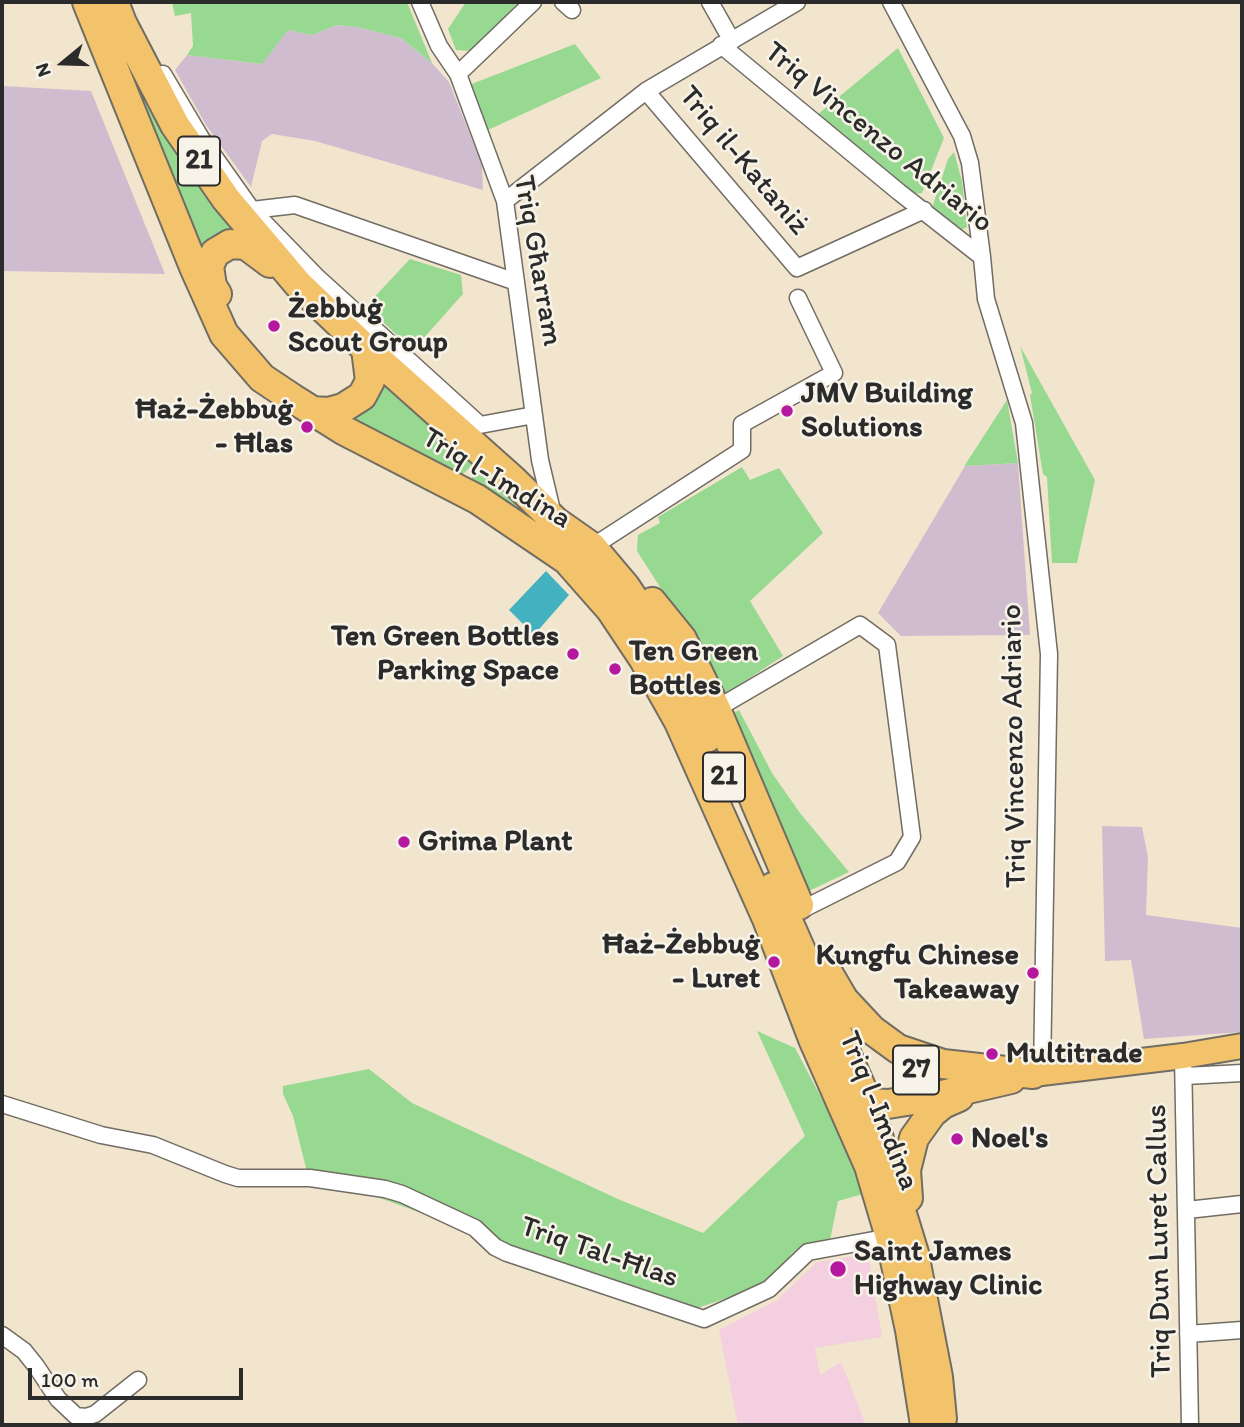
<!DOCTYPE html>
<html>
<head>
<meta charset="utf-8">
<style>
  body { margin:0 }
  #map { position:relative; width:1244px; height:1427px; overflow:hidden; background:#f2e5cd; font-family:Itim,sans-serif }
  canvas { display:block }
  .frame { position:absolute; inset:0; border:4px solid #2b2b2b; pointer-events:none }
  .north { position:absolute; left:28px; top:28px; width:70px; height:70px; -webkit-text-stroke:5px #f7f3e8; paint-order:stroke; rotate:251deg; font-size:19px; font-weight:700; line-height:28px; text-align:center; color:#2b2b2b }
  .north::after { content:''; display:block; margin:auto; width:24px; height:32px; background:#2b2b2b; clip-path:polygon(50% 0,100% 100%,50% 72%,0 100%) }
  .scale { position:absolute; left:28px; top:1368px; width:215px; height:32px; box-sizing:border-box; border:4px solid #2b2b2b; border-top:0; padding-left:9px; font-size:21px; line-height:24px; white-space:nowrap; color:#2b2b2b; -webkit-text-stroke:5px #f7f3e8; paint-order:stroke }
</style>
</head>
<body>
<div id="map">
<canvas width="1244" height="1427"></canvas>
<div class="frame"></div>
<div class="north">N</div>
<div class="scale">100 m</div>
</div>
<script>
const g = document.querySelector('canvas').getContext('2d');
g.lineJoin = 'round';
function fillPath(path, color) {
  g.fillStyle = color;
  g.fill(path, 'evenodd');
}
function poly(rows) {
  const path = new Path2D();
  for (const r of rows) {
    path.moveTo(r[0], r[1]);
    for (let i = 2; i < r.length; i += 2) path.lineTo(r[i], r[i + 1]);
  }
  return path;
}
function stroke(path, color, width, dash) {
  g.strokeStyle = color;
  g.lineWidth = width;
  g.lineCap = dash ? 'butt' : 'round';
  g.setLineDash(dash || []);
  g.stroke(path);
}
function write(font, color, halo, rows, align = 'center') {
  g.font = font + ' Itim,sans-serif';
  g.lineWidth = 5;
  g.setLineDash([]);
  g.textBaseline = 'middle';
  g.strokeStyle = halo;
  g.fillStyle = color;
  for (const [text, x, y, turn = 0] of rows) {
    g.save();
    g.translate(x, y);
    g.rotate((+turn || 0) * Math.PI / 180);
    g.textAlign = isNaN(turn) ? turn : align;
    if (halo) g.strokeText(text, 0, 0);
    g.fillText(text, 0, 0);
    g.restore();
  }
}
const built = poly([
  [868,1254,882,1337,815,1348,820,1375,841,1362,866,1425,738,1425,719,1330,777,1300,817,1262]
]);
const industrial = poly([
  [337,25,357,27,401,38,432,63,449,82,482,165,483,190,315,141,272,134,262,141,251,187,206,125,175,70,187,55,261,64,288,30,312,35],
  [2,86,91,91,165,274,2,271],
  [1018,463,1030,635,901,636,878,613,965,466],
  [1102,826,1142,827,1148,857,1146,915,1242,928,1242,1032,1144,1039,1131,960,1105,961]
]);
const green = poly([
  [97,2,242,232,214,235,200,251],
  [172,2,407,2,432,63,401,38,357,27,337,25,312,35,288,30,262,64,187,55,193,46,191,13,175,16],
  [466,2,519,2,470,51,456,50,448,29],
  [575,44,601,78,488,130,469,85],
  [898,48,944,138,922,193,912,194,817,115],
  [954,152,962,181,967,227,959,231,932,208,948,159],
  [410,259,461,275,463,294,413,350,366,306],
  [1020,346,1095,480,1077,563,1052,563,1047,477,1043,474,1030,395,1032,393],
  [379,382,473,464,462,475,348,421,365,411,373,403],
  [1007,400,1018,463,965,466,965,465],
  [742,467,750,480,779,468,823,533,750,601,783,656,727,693,716,690,674,609,637,551,638,535,660,523,658,517],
  [478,470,520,508,470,480],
  [739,710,772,773,800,813,849,872,809,891,801,886,731,715],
  [757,1031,795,1048,842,1137,867,1193,838,1201,830,1240,803,1245,792,1253,782,1267,753,1289,692,1310,307,1172,293,1116,283,1094,283,1086,369,1069,412,1103,620,1200,703,1233,805,1136]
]);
const water = poly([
  [546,571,569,595,534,635,509,610]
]);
const street = poly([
  [420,2,439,46,458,74,505,201,540,460,553,515],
  [563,2,572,10],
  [710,2,732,41],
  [891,2,962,136,970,163,982,257],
  [721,45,899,192,982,257,986,299,1024,423,1049,654,1042,1072],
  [163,74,201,138,252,210,318,278,480,425,534,415],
  [458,74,533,2],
  [646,91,797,268,924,210],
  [505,201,646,91,797,2],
  [252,210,295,205,516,282],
  [592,547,742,450,742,424,834,373,798,298],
  [716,709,860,625,887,645,912,837,897,862,801,910],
  [1183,1056,1190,1425],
  [1185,1076,1242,1073],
  [2,1104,101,1135,153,1145,225,1174,238,1178,310,1178,385,1189,402,1194,475,1228,495,1247,507,1253,704,1319,769,1289,808,1252,890,1237],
  [1187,1210,1242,1204],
  [1188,1334,1242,1330],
  [2,1335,24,1351,36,1366,58,1399,76,1416,86,1417,95,1414,138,1380]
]);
const primary = poly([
  [1033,1074,1183,1056,1242,1046]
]);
const highway = poly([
  [87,2,194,267,224,334,262,378,292,398,343,430,477,499,567,560,611,610,643,658,679,722,767,919,813,1039,869,1166,890,1237,910,1330,925,1425],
  [114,2,122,23,175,125,226,199,298,284,366,349,513,480,555,521,592,547,625,586,645,616,668,658,707,738],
  [217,294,212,286,209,266,215,253,230,244,246,245,270,263],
  [312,411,329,412,343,408,362,396,370,381,366,349],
  [652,602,682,639,716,709,799,905],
  [773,887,868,1103,914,1253,938,1377,942,1419],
  [827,971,844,1000,872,1030,898,1049,943,1064,1033,1074],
  [854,1093,868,1103,888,1104,938,1096,1011,1079],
  [908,1198,906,1170,914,1138,932,1113,943,1104,959,1097]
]);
const markers = [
  [274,326,7,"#b5179e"],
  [787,411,7,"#b5179e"],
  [307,427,7,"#b5179e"],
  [573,654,7,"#b5179e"],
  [615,669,7,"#b5179e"],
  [404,842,7,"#b5179e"],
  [774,962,7,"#b5179e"],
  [1033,973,7,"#b5179e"],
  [992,1054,7,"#b5179e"],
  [957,1139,7,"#b5179e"],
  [838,1269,9,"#b5179e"]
];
const shields = [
  [199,161,42],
  [724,777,42],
  [916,1070,46]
];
const shieldNames = [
  ["21",199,161],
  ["21",724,777],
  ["27",916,1070]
];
const streetNames = [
  ["Triq Vincenzo Adriario",878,138,39],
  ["Triq il-Kataniż",743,161,50],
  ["Triq Għarram",537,261,80],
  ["Triq l-Imdina",496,479,31],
  ["Triq Vincenzo Adriario",1015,746,-91],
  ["Triq l-Imdina",878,1111,68],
  ["Triq Dun Luret Callus",1160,1241,-91],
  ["Triq Tal-Ħlas",599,1253,19]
];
const poiNames = [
  ["Żebbuġ",288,309],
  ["Scout Group",288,343],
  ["JMV Building",801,394],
  ["Solutions",801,428],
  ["Ħaż-Żebbuġ",293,410,"right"],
  ["- Ħlas",293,444,"right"],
  ["Ten Green Bottles",559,637,"right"],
  ["Parking Space",559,671,"right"],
  ["Ten Green",629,652],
  ["Bottles",629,686],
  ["Grima Plant",418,842],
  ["Ħaż-Żebbuġ",760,945,"right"],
  ["- Luret",760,979,"right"],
  ["Kungfu Chinese",1019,956,"right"],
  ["Takeaway",1019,990,"right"],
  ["Multitrade",1006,1054],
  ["Noel's",971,1139],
  ["Saint James",854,1252],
  ["Highway Clinic",854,1286]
];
fillPath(built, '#f3cfe0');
fillPath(industrial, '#cfbdcf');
fillPath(green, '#97d990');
fillPath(water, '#44b1c1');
stroke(street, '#716c64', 19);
stroke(primary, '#716c64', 28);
stroke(highway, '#716c64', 32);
stroke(street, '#fff', 16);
stroke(primary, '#f2c36a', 24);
stroke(highway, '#f2c36a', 28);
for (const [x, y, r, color] of markers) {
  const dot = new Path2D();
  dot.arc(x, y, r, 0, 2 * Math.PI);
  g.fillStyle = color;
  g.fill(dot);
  stroke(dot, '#f7f3e8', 2.5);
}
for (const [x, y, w] of shields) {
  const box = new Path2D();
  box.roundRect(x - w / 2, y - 24.5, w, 49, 5);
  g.fillStyle = '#f7f3e8';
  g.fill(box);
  stroke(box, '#2b2b2b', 2);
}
write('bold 28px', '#2b2b2b', null, shieldNames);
write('30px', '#2b2b2b', '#f7f3e8', streetNames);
write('bold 30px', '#2b2b2b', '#f7f3e8', poiNames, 'left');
</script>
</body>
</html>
